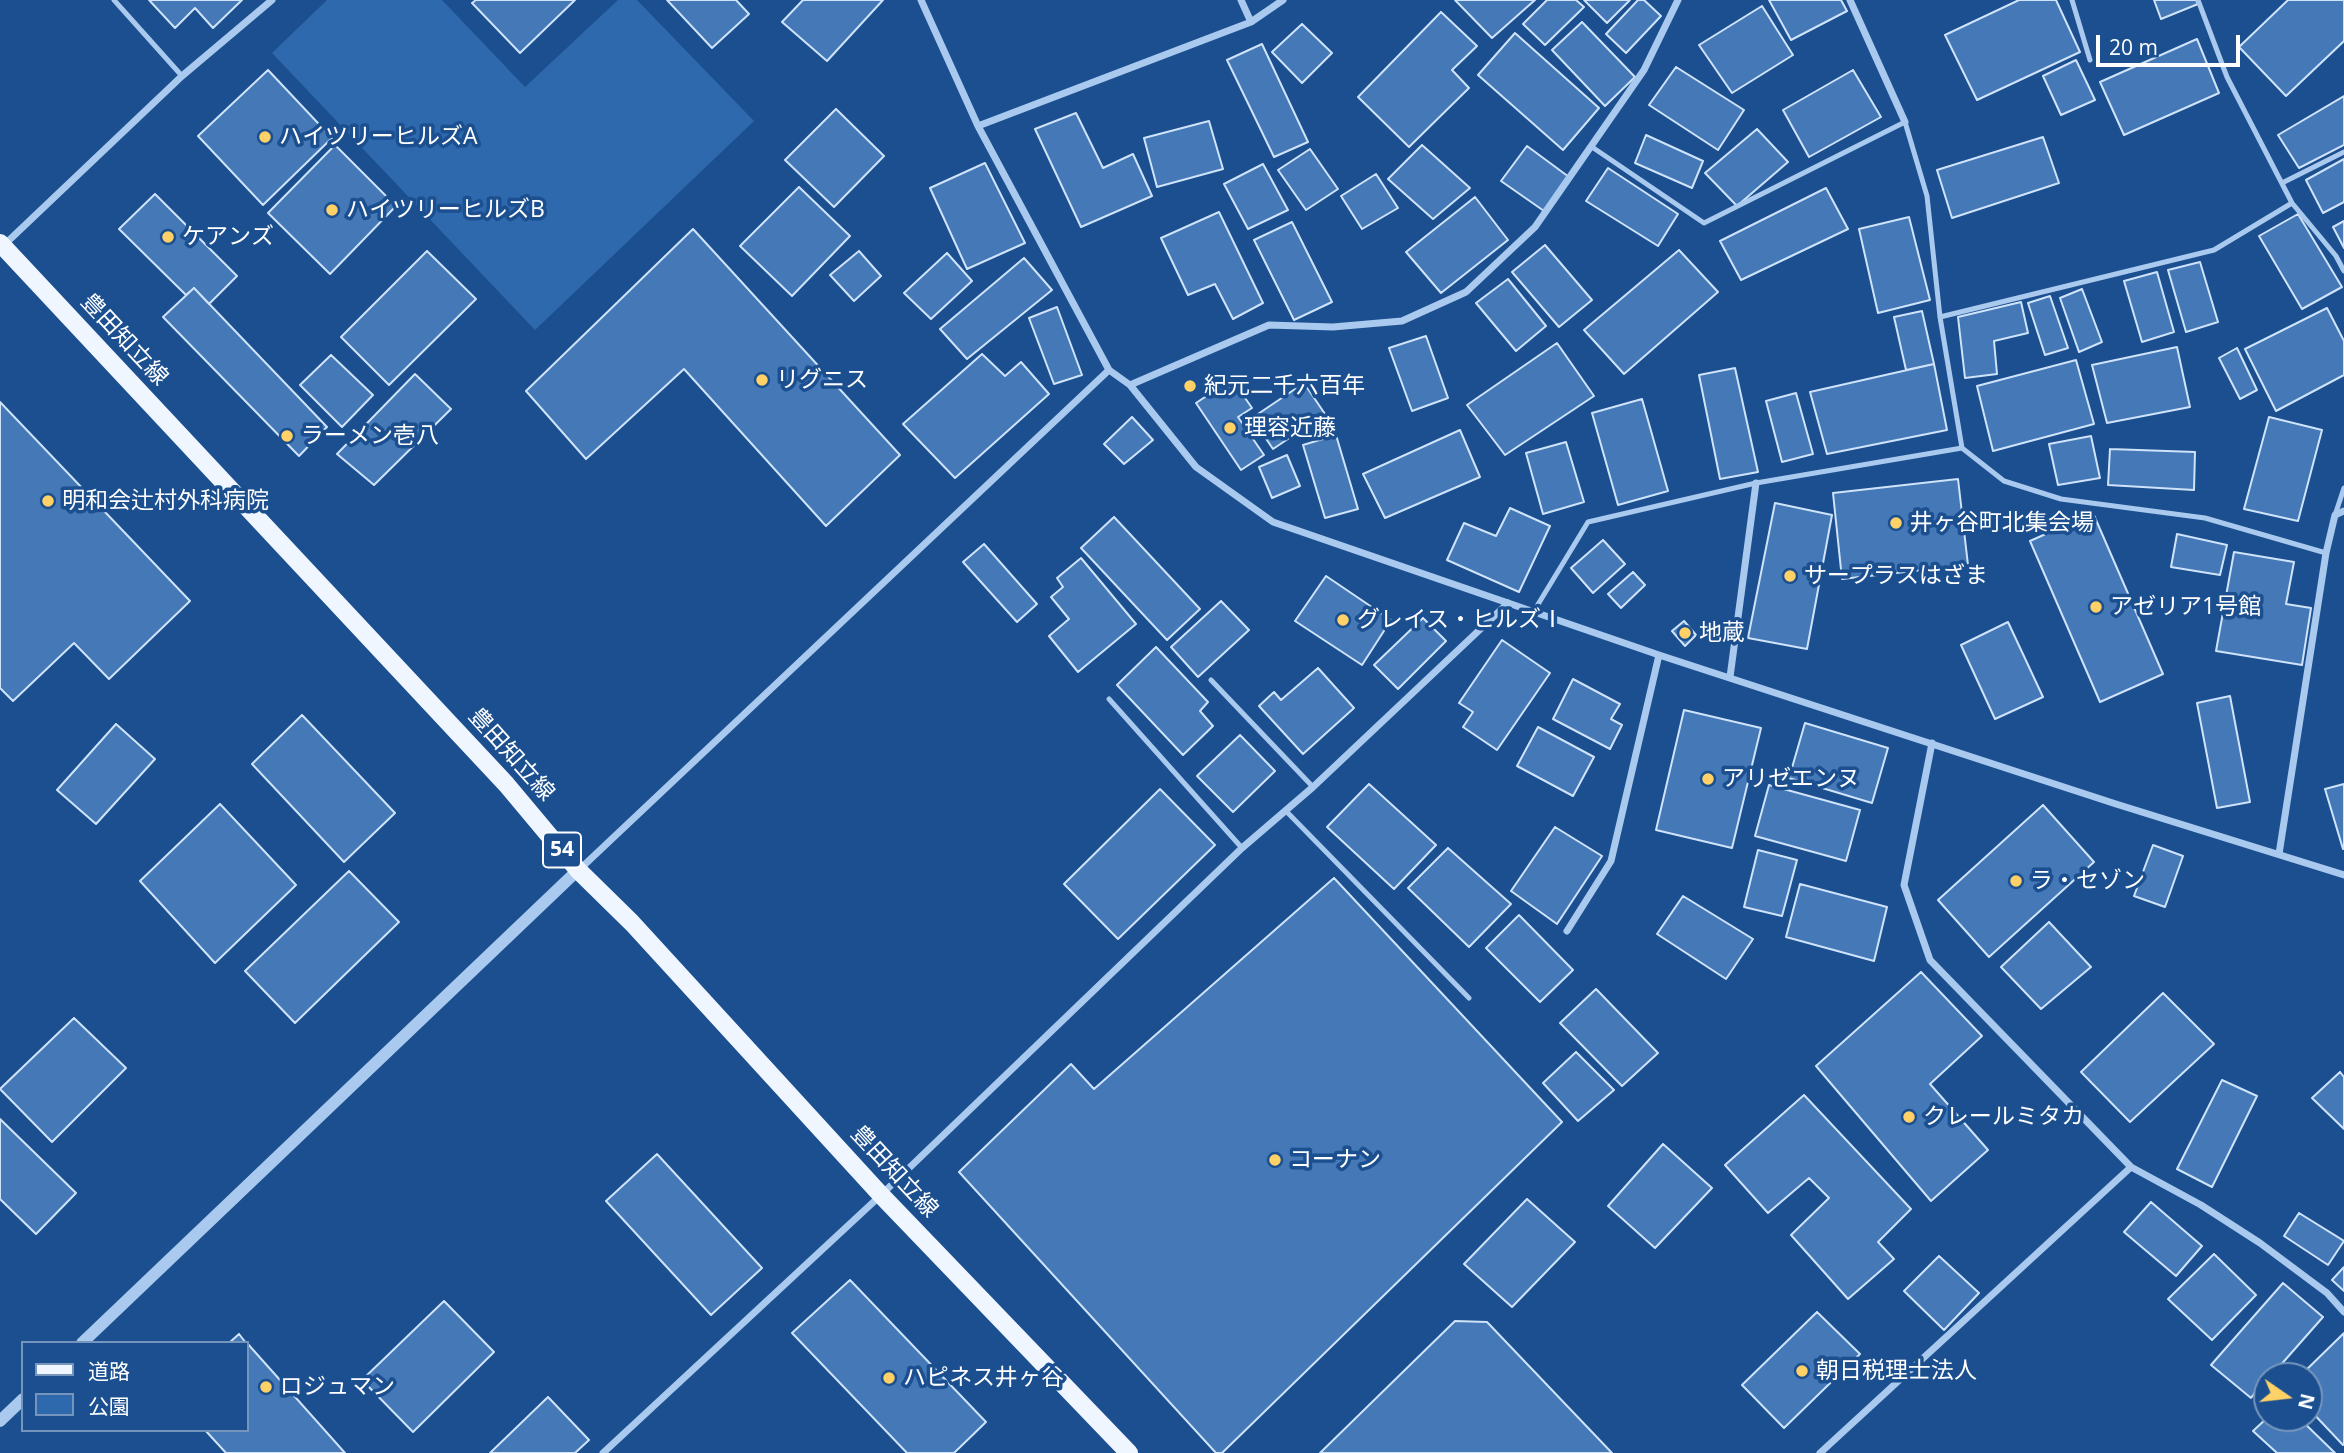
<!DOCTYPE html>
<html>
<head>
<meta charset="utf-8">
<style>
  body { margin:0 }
  #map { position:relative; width:2344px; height:1453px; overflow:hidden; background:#1b4f8f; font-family:"Open Sans","Noto Sans JP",sans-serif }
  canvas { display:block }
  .legend { position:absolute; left:21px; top:1341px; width:228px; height:91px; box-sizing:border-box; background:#1b4f8f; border:2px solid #7695bc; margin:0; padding:9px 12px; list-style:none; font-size:21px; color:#fff }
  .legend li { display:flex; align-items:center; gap:14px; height:35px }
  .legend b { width:35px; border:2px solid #7695bc }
  .north { position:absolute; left:2253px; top:1362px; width:70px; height:70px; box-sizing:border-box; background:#1b4f8f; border:2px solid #7695bc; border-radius:50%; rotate:104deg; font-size:19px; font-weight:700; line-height:28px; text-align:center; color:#fff }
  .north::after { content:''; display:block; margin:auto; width:24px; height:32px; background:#ffd166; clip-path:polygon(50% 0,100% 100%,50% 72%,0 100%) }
  .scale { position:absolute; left:2096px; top:35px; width:144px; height:32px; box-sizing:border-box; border:4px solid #fff; border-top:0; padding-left:9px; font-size:21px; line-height:24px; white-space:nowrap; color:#fff; -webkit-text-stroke:5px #1b4f8f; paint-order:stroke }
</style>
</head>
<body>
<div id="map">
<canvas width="2344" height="1453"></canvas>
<ul class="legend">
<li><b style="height:9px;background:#f0f6ff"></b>道路</li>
<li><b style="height:19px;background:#2e69ad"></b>公園</li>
</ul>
<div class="north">N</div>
<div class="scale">20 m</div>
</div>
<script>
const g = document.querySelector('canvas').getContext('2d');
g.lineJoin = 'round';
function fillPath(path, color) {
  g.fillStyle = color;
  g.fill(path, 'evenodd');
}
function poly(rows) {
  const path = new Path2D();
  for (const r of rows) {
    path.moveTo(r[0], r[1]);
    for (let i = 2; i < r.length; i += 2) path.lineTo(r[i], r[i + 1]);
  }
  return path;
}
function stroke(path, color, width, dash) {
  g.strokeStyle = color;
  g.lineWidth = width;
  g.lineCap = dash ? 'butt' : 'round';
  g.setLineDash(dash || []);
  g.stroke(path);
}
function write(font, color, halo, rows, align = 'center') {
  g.font = font + ' "Open Sans","Noto Sans JP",sans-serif';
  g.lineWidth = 7;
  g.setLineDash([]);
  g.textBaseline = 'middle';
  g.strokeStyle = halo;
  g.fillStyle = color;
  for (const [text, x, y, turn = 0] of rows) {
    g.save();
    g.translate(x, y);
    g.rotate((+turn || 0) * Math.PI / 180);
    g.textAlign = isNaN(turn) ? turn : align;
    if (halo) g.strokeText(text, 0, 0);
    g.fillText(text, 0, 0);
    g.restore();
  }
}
const green = poly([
  [327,0,442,0,525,87,618,0,637,0,754,121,535,330,272,53]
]);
const building = poly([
  [149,0,242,0,213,28,195,8,175,28,149,0],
  [476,0,575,0,520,53,472,3,476,0],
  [667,0,736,0,749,14,712,48,667,0],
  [803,0,883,0,827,61,782,22,803,0],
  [1455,0,1535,0,1492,38,1455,0],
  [1547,0,1576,0,1584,7,1545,45,1523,24,1547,0],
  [1584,0,1630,0,1607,23,1584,0],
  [1638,0,1644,0,1661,16,1626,53,1606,34,1638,0],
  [1769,0,1841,0,1847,11,1791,40,1769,0],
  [2019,0,2056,0,2080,52,1977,100,1945,35,2019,0],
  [2154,0,2196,0,2198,4,2161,19,2154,0],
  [2288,0,2344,0,2344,41,2286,96,2239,47,2288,0],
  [1762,6,1793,55,1732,93,1699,45,1762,6],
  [1441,12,1477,46,1452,70,1469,88,1409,147,1358,97,1441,12],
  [1582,22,1635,77,1605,106,1552,50,1582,22],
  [1302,24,1332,53,1302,83,1272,52,1302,24],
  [1515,33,1599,108,1563,150,1478,75,1515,33],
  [2197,39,2219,93,2124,135,2100,82,2197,39],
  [1262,44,1308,142,1274,157,1227,60,1262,44],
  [2076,60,2095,100,2061,115,2043,76,2076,60],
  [1676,67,1744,110,1718,150,1649,105,1676,67],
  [268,70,332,138,263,205,198,136,268,70],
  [1853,70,1881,117,1809,157,1783,110,1853,70],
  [2344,96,2344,145,2299,168,2278,135,2344,96],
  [836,109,884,156,834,207,785,160,836,109],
  [1076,113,1103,168,1133,154,1152,196,1081,227,1035,129,1076,113],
  [1209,121,1223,169,1157,187,1144,138,1209,121],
  [1757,129,1788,162,1737,206,1705,173,1757,129],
  [1646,135,1703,161,1692,188,1635,163,1646,135],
  [2043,137,2059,183,1952,218,1937,170,2043,137],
  [335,145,396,206,330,274,268,213,335,145],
  [1422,145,1470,188,1433,219,1388,179,1422,145],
  [1527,146,1569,177,1544,211,1501,181,1527,146],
  [1310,149,1338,189,1306,210,1278,170,1310,149],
  [2344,159,2344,202,2323,213,2306,180,2344,159],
  [985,163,1025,243,967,269,930,188,985,163],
  [1263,164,1288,210,1248,229,1224,184,1263,164],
  [1608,168,1678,214,1658,246,1586,201,1608,168],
  [1376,174,1398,208,1362,229,1341,196,1376,174],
  [799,187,850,236,792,296,740,246,799,187],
  [1826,188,1848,229,1741,280,1720,241,1826,188],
  [155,194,237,276,209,304,194,288,186,295,119,229,155,194],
  [1475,197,1508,240,1441,293,1406,252,1475,197],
  [1219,212,1263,303,1233,319,1215,284,1188,295,1161,238,1219,212],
  [2298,214,2342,287,2302,309,2259,236,2298,214],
  [1909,217,1930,300,1878,313,1859,229,1909,217],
  [2344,221,2344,248,2333,227,2344,221],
  [1292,222,1332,302,1294,320,1254,240,1292,222],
  [693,229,900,455,826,526,684,369,586,459,526,391,693,229],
  [1545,245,1592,300,1559,327,1512,272,1545,245],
  [1679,250,1718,292,1624,374,1584,330,1679,250],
  [427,251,476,299,389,385,341,337,427,251],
  [859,251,881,276,854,301,830,275,859,251],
  [947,253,972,281,931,319,904,293,947,253],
  [1024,258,1052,290,967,359,940,329,1024,258],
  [2200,262,2218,322,2186,332,2168,270,2200,262],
  [2157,272,2174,332,2142,342,2124,281,2157,272],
  [1508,279,1546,326,1516,351,1476,303,1508,279],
  [194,288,327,427,299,456,163,317,194,288],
  [2082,289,2102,342,2079,352,2060,298,2082,289],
  [2050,296,2068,348,2045,355,2028,303,2050,296],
  [2021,302,2028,333,1994,341,1997,374,1965,378,1958,317,2021,302],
  [1057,307,1082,375,1054,384,1029,318,1057,307],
  [2327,308,2344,341,2344,375,2276,411,2245,349,2327,308],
  [1922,311,1934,364,1906,370,1894,317,1922,311],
  [1426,336,1448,398,1412,411,1389,348,1426,336],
  [1557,343,1594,396,1505,455,1467,405,1557,343],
  [2177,347,2190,407,2107,423,2092,365,2177,347],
  [2237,348,2257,390,2240,399,2219,358,2237,348],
  [982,354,1005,376,1021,362,1049,394,955,478,903,424,982,354],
  [331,355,373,395,342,427,300,385,331,355],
  [2076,360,2094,424,1993,451,1977,386,2076,360],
  [1934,364,1947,430,1827,454,1810,392,1934,364],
  [1735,368,1758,472,1720,479,1699,375,1735,368],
  [415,374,451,409,374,485,337,454,415,374],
  [1232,379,1252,408,1238,417,1264,455,1241,470,1196,403,1232,379],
  [1304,383,1325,414,1273,449,1252,418,1304,383],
  [1796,393,1813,454,1782,462,1766,401,1796,393],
  [1642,399,1668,491,1618,505,1592,413,1642,399],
  [0,402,190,601,109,679,74,643,13,701,0,688,0,402],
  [1132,417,1153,440,1124,464,1104,444,1132,417],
  [2269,417,2322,430,2298,521,2244,509,2269,417],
  [1460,430,1480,477,1385,518,1363,474,1460,430],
  [1336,435,1358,509,1325,518,1303,445,1336,435],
  [2091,436,2100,478,2058,485,2049,444,2091,436],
  [1566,442,1584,502,1543,514,1526,453,1566,442],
  [2110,449,2195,452,2194,490,2108,485,2110,449],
  [1287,455,1300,486,1272,498,1259,467,1287,455],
  [1958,479,1968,565,1842,579,1833,493,1958,479],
  [1775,503,1832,515,1807,649,1748,638,1775,503],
  [1510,508,1550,526,1519,592,1447,560,1464,523,1496,536,1510,508],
  [2093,513,2163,674,2100,702,2030,541,2093,513],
  [1114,517,1200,609,1167,640,1081,548,1114,517],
  [2177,534,2227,545,2220,575,2171,567,2177,534],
  [1603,540,1625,564,1593,593,1571,568,1603,540],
  [984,544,1037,604,1017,622,963,562,984,544],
  [2234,552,2294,562,2286,604,2311,608,2302,665,2216,651,2234,552],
  [1081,558,1136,624,1078,672,1049,636,1069,619,1051,597,1063,587,1057,578,1081,558],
  [1633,572,1645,585,1621,608,1608,594,1633,572],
  [1326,576,1391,620,1362,665,1295,621,1326,576],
  [1221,601,1249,630,1198,677,1171,647,1221,601],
  [1423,618,1446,641,1398,689,1374,665,1423,618],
  [1684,621,1696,635,1685,646,1672,631,1684,621],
  [2008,622,2043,697,1995,719,1961,645,2008,622],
  [1502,640,1550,673,1497,750,1463,727,1473,712,1459,703,1502,640],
  [1156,647,1208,702,1200,711,1213,726,1183,755,1117,685,1156,647],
  [1318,668,1354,708,1303,754,1259,706,1274,692,1281,700,1318,668],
  [1573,679,1620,704,1611,719,1622,725,1610,749,1553,719,1573,679],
  [2230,696,2250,802,2217,808,2197,703,2230,696],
  [1684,710,1761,728,1732,848,1656,830,1684,710],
  [302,715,395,813,344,862,252,764,302,715],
  [1805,723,1888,748,1872,803,1789,778,1805,723],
  [116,724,155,759,96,824,57,790,116,724],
  [1538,727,1594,757,1573,796,1517,766,1538,727],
  [1240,735,1275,771,1233,812,1197,776,1240,735],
  [1369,784,1436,845,1394,889,1327,827,1369,784],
  [2344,784,2344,849,2343,849,2325,789,2344,784],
  [1769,785,1860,810,1846,861,1755,836,1769,785],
  [1160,789,1215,845,1118,939,1064,884,1160,789],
  [220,804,296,885,215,963,140,881,220,804],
  [2043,805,2094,862,1989,957,1938,900,2043,805],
  [1555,827,1602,856,1557,924,1511,891,1555,827],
  [2153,845,2183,856,2165,907,2134,896,2153,845],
  [1448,848,1511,904,1469,947,1408,888,1448,848],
  [1758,850,1797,860,1782,916,1744,907,1758,850],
  [349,871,399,922,295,1023,245,971,349,871],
  [1334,878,1562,1122,1222,1453,1216,1453,959,1172,1071,1064,1094,1089,1334,878],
  [1800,884,1887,907,1874,961,1786,937,1800,884],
  [1683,896,1753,939,1726,979,1657,934,1683,896],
  [1519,915,1573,970,1540,1002,1486,948,1519,915],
  [2049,922,2091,967,2041,1009,2001,967,2049,922],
  [1921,972,1982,1036,1930,1084,1988,1150,1931,1201,1816,1066,1921,972],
  [1596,989,1658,1053,1622,1086,1560,1023,1596,989],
  [2163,993,2214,1044,2130,1122,2081,1072,2163,993],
  [74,1018,126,1068,52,1142,0,1089,74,1018],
  [1576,1052,1614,1090,1578,1121,1543,1083,1576,1052],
  [2340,1072,2344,1077,2344,1129,2312,1098,2340,1072],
  [2222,1080,2257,1096,2212,1187,2177,1169,2222,1080],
  [1804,1095,1911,1209,1878,1242,1894,1259,1848,1299,1791,1235,1829,1198,1809,1178,1768,1213,1725,1165,1804,1095],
  [0,1119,76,1193,36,1234,0,1199,0,1119],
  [1663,1144,1712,1188,1655,1248,1608,1206,1663,1144],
  [657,1154,762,1268,711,1315,606,1201,657,1154],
  [1527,1199,1575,1242,1512,1307,1464,1264,1527,1199],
  [2151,1202,2202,1246,2176,1276,2124,1232,2151,1202],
  [2299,1213,2344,1241,2328,1265,2284,1236,2299,1213],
  [2214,1254,2256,1295,2212,1340,2168,1299,2214,1254],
  [1939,1256,1979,1293,1944,1330,1904,1291,1939,1256],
  [2344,1267,2344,1291,2332,1280,2344,1267],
  [850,1280,986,1422,954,1453,907,1453,792,1333,850,1280],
  [2283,1283,2323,1317,2271,1376,2267,1376,2251,1398,2211,1365,2283,1283],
  [444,1301,494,1352,413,1432,362,1380,444,1301],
  [1817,1312,1860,1354,1784,1428,1742,1385,1817,1312],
  [1455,1321,1487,1322,1612,1453,1320,1453,1455,1321],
  [2344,1333,2344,1444,2343,1445,2309,1409,2309,1376,2300,1376,2344,1333],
  [239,1334,246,1343,229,1343,239,1334],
  [247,1343,345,1453,226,1453,205,1430,247,1430,247,1343],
  [548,1397,589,1440,575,1453,490,1453,548,1397],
  [2267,1418,2299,1418,2335,1453,2277,1453,2253,1431,2267,1418]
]);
const service = poly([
  [114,0,182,76],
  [2072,0,2090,60],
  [2198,0,2227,77,2292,203,2336,256,2344,271],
  [1592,147,1704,223,1905,122,1927,196,1940,317,1962,448,2004,481,2061,499,2205,518,2326,553],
  [2282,183,2344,152],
  [1940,317,2214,250,2292,203],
  [2335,515,2344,488],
  [1534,611,1588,522,1756,483,1962,448],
  [1211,680,1313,787],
  [1109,699,1242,848],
  [1285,810,1469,998]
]);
const minor = poly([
  [921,0,978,126,1109,370,1130,385,1196,467,1273,522,1659,655,2116,804,2344,875],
  [1241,0,1251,22],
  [1850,0,1905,122],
  [978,126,1251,22,1283,0],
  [3,246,182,76,272,0],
  [1130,385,1269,325,1333,327,1402,321,1466,292,1535,227,1644,70,1678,0],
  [1730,677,1756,483],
  [1932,743,1904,885,1930,960,2131,1167,2201,1205,2260,1243,2327,1293,2344,1312],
  [2279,854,2326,553,2335,515,2344,511],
  [580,869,1109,370],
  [1567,931,1611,861,1659,655],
  [603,1453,881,1195,1242,848,1313,787,1508,603],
  [1820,1453,2131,1167]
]);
const tertiary = poly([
  [82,1343,578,870],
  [0,1421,23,1399]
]);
const primary = poly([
  [0,243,506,784,578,870,632,923,881,1195,1129,1453]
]);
const markers = [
  [265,137,7,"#ffd166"],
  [332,210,7,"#ffd166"],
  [168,237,7,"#ffd166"],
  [762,380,7,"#ffd166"],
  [1190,386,7,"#ffd166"],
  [1230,428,7,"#ffd166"],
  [287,436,7,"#ffd166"],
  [48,501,7,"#ffd166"],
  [1896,523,7,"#ffd166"],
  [1790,576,7,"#ffd166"],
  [2096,607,7,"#ffd166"],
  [1343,620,7,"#ffd166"],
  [1685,633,7,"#ffd166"],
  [1708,779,7,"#ffd166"],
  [2016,881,7,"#ffd166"],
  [1909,1117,7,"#ffd166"],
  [1275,1160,7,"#ffd166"],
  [1802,1371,7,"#ffd166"],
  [889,1378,7,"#ffd166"],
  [266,1387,7,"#ffd166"]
];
const shields = [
  [562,850,38]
];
const shieldNames = [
  ["54",562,850]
];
const poiNames = [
  ["ハイツリーヒルズA",279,137],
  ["ハイツリーヒルズB",346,210],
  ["ケアンズ",182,237],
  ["リグニス",776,380],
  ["紀元二千六百年",1204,386],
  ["理容近藤",1244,428],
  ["ラーメン壱八",301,436],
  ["明和会辻村外科病院",62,501],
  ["井ヶ谷町北集会場",1910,523],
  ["サープラスはざま",1804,576],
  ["アゼリア1号館",2110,607],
  ["グレイス・ヒルズⅠ",1357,620],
  ["地蔵",1699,633],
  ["アリゼエンヌ",1722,779],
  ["ラ・セゾン",2030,881],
  ["クレールミタカ",1923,1117],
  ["コーナン",1289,1160],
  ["朝日税理士法人",1816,1371],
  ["ハピネス井ヶ谷",903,1378],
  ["ロジュマン",280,1387]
];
const streetNames = [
  ["豊田知立線",124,340,47],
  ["豊田知立線",511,755,48],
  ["豊田知立線",894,1172,47]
];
fillPath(green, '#2e69ad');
fillPath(building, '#4478b7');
stroke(building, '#cfe3fa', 2);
stroke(service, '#a9c9ee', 5);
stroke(minor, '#a9c9ee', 7);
stroke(tertiary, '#a9c9ee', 12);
stroke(primary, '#f0f6ff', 18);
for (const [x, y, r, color] of markers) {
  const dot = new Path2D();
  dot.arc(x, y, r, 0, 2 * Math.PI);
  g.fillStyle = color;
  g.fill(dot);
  stroke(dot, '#1b4f8f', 2.5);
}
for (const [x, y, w] of shields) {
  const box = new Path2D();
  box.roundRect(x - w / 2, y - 17.5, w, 35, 5);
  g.fillStyle = '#1b4f8f';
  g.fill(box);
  stroke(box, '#fff', 2);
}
write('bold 21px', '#fff', null, shieldNames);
write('23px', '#fff', '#1b4f8f', poiNames, 'left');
write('23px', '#fff', '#1b4f8f', streetNames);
</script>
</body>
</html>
